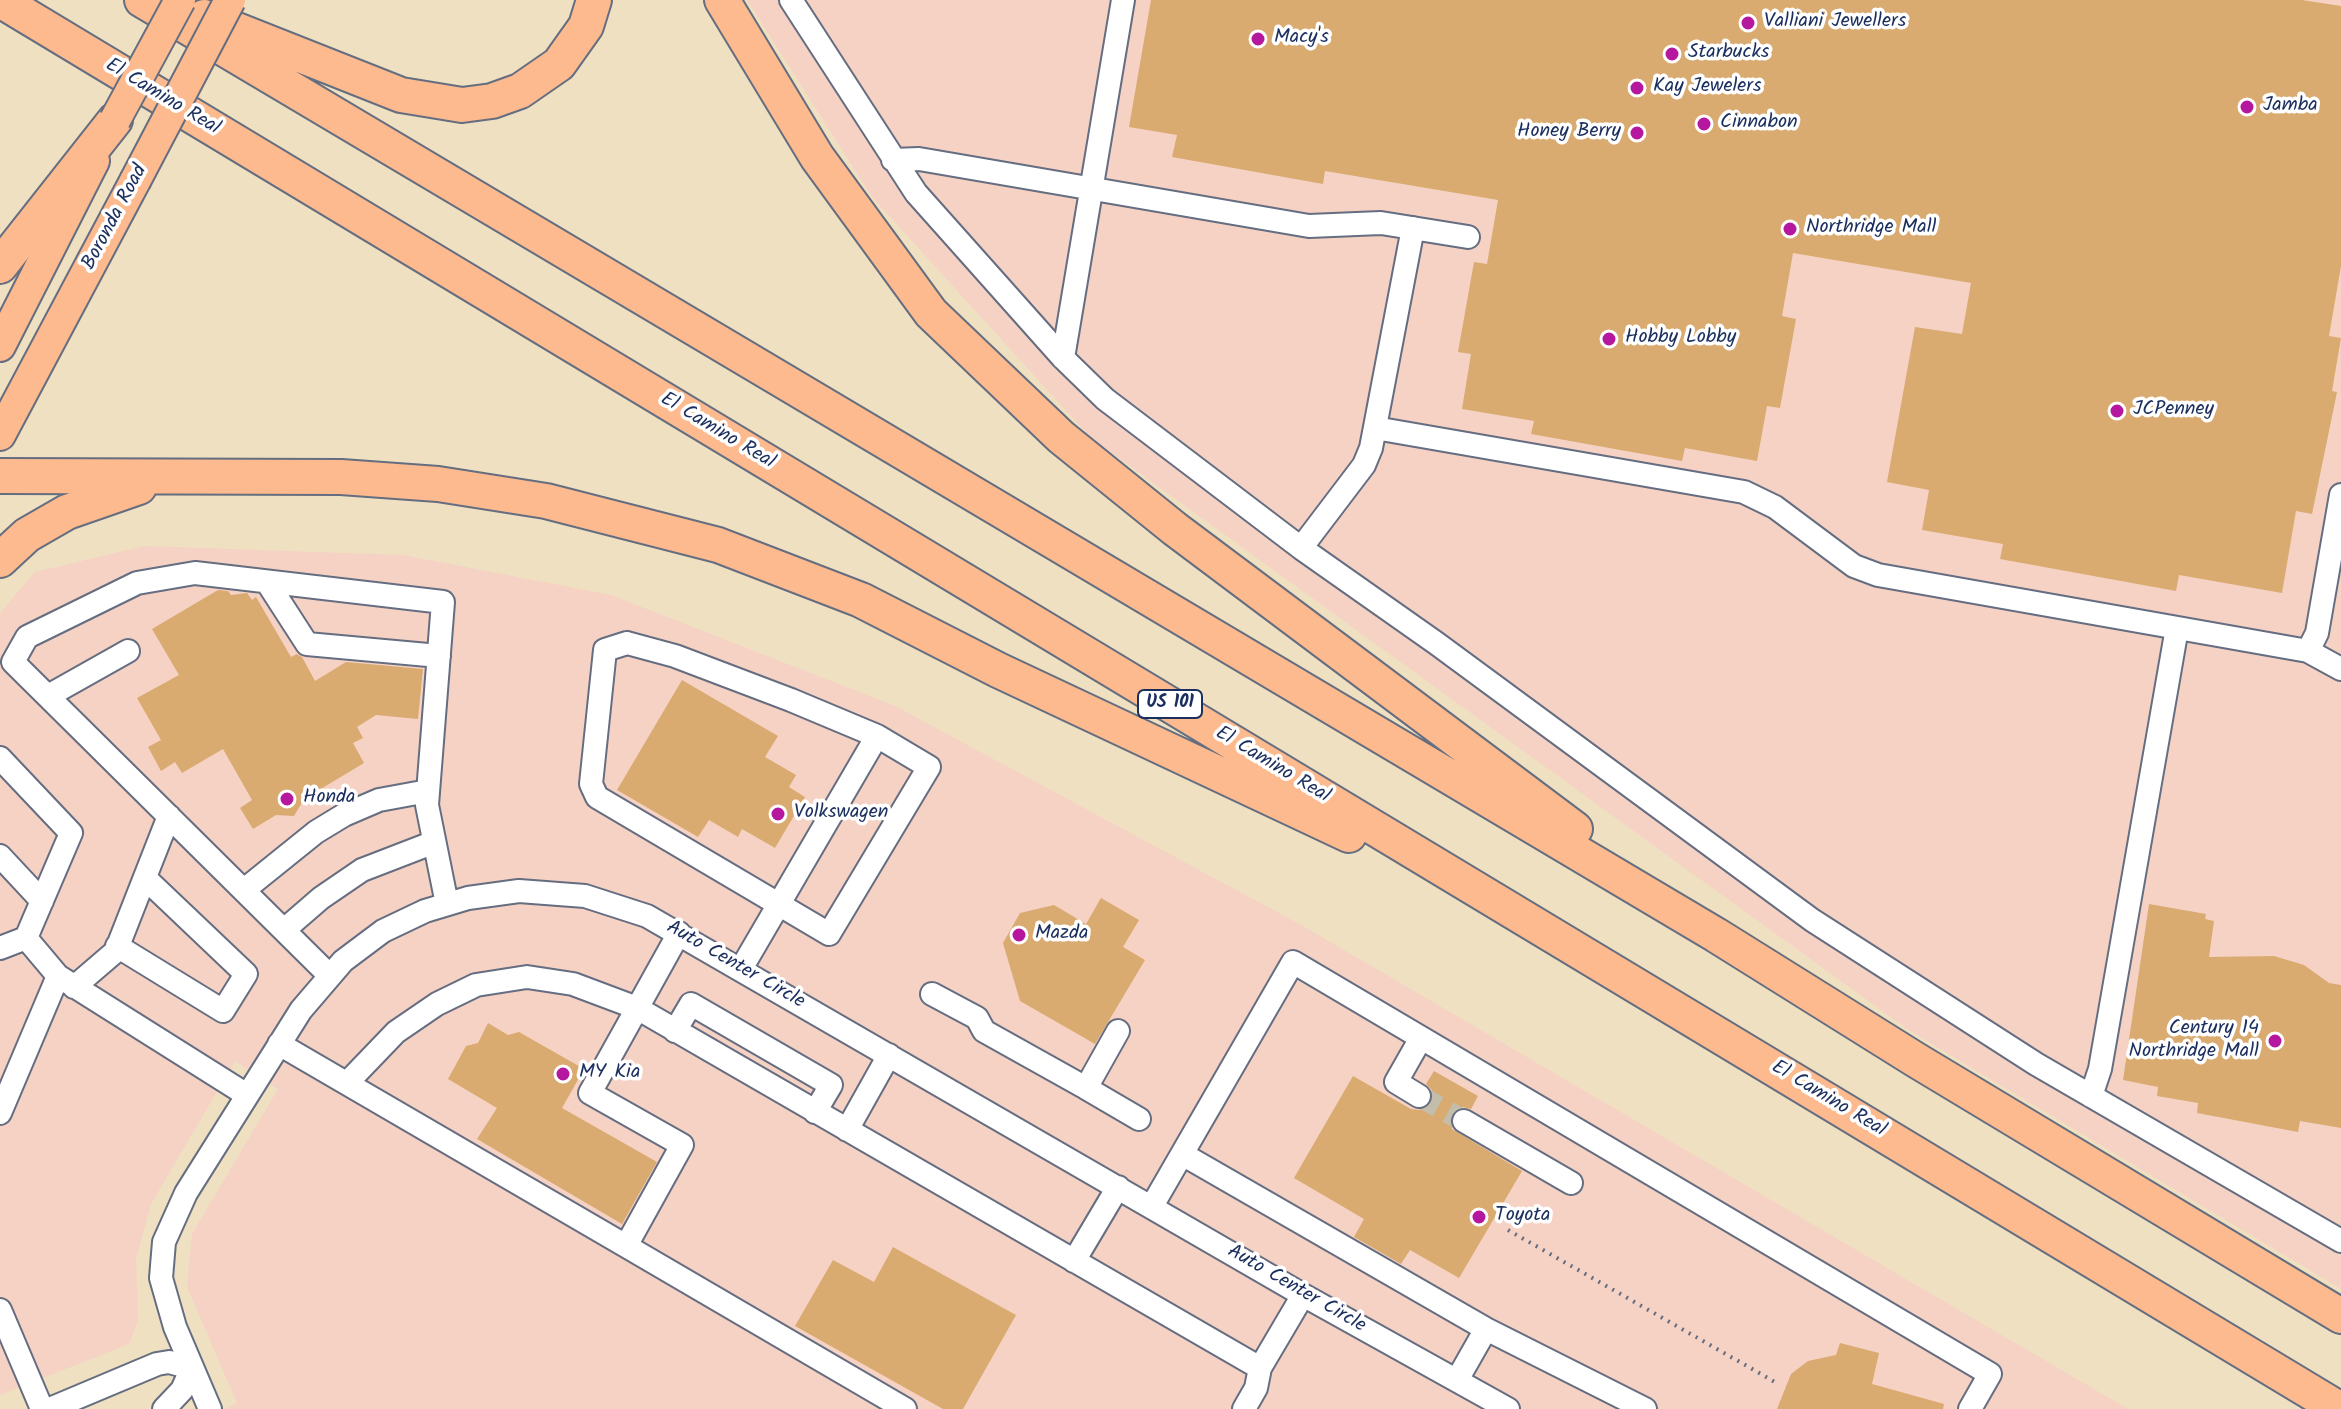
<!DOCTYPE html>
<html>
<head>
<meta charset="utf-8">
<style>
  body { margin:0 }
  canvas { display:block; background:#eee0c0 }
</style>
</head>
<body>
<canvas width="2341" height="1409"></canvas>
<script>
const g = document.querySelector('canvas').getContext('2d');
g.lineJoin = 'round';
function fillPath(path, color) {
  g.fillStyle = color;
  g.fill(path, 'evenodd');
}
function poly(rows) {
  const path = new Path2D();
  for (const r of rows) {
    path.moveTo(r[0], r[1]);
    for (let i = 2; i < r.length; i += 2) path.lineTo(r[i], r[i + 1]);
  }
  return path;
}
function stroke(path, color, width, dash) {
  g.strokeStyle = color;
  g.lineWidth = width;
  g.lineCap = dash ? 'butt' : 'round';
  g.setLineDash(dash || []);
  g.stroke(path);
}
function write(font, color, halo, rows, align = 'center') {
  g.font = font + ' Kalam,sans-serif';
  g.lineWidth = 7;
  g.setLineDash([]);
  g.textBaseline = 'middle';
  g.strokeStyle = halo;
  g.fillStyle = color;
  for (const [text, x, y, turn = 0] of rows) {
    g.save();
    g.translate(x, y);
    g.rotate((+turn || 0) * Math.PI / 180);
    g.textAlign = isNaN(turn) ? turn : align;
    if (halo) g.strokeText(text, 0, 0);
    g.fillText(text, 0, 0);
    g.restore();
  }
}
const built = poly([
  [747,0,2341,0,2341,1289,1907,1029,1090,437,872,197],
  [144,546,403,555,611,595,895,706,1303,926,2128,1409,225,1409,237,1403,187,1287,192,1234,278,1089,235,1061,151,1204,136,1259,138,1321,129,1344,0,1395,0,613,35,572]
]);
const building = poly([
  [1151,0,2302,0,2341,6,2341,266,2329,336,2341,338,2332,391,2337,392,2312,514,2296,511,2282,593,2179,575,2176,591,2000,559,2003,544,1922,530,1929,490,1887,482,1915,327,1962,334,1971,283,1793,253,1782,316,1796,319,1780,408,1767,406,1757,461,1685,448,1682,461,1531,434,1534,421,1462,409,1471,354,1458,352,1474,262,1487,264,1498,200,1325,171,1323,184,1172,157,1177,135,1129,127],
  [218,590,228,591,231,595,247,593,252,600,256,597,291,657,297,654,302,657,315,681,346,662,423,669,418,719,376,715,357,727,363,738,353,743,364,763,304,799,294,816,276,815,253,829,240,808,252,800,223,749,182,773,175,762,161,771,148,747,161,740,137,698,179,675,152,629],
  [682,680,778,736,765,757,796,775,789,787,805,797,775,848,742,829,738,837,709,820,698,837,617,790],
  [1101,898,1139,920,1123,947,1145,960,1095,1044,1020,1001,1003,943,1020,913,1054,905,1086,924],
  [2149,904,2206,914,2205,919,2214,921,2209,957,2274,956,2304,965,2329,983,2341,985,2341,1128,2300,1121,2298,1132,2197,1113,2198,1103,2157,1096,2158,1087,2123,1080],
  [488,1023,508,1035,519,1032,584,1069,562,1108,657,1162,622,1224,477,1139,497,1108,448,1079,466,1046,478,1043],
  [1434,1071,1478,1096,1471,1109,1463,1107,1452,1113,1452,1129,1522,1171,1459,1278,1410,1250,1401,1264,1354,1237,1364,1219,1294,1178,1353,1076,1411,1109,1419,1110,1431,1103,1432,1090,1426,1084],
  [893,1247,1016,1315,963,1409,943,1409,795,1326,833,1260,874,1282],
  [1840,1343,1879,1353,1872,1384,1944,1404,1943,1409,1777,1409,1791,1374,1808,1361,1836,1355]
]);
const minorTunnel = poly([
  [1419,1096,1464,1121]
]);
const path = poly([
  [1508,1230,1775,1382]
]);
const minor = poly([
  [791,0,916,193,1063,358,1105,399,1301,548,1436,643,1812,920,2036,1064,2341,1241],
  [893,160,919,159,1309,226,1381,223,1468,237],
  [1063,358,1123,0],
  [1375,428,1744,492,1775,507,1854,566,1878,575,2308,651,2341,669],
  [1301,548,1364,465,1371,448,1413,228],
  [267,582,307,644,439,656],
  [627,643,675,656,791,700,877,736,929,767,829,934,597,797,591,784,605,650,627,643],
  [2308,651,2317,633,2341,495],
  [48,696,128,651],
  [0,758,71,833,26,938,0,948],
  [0,856,42,901],
  [244,890,316,832,344,815,379,800,428,791],
  [284,930,321,898,362,870,432,843],
  [26,938,58,976],
  [117,946,223,1011,246,974,145,878],
  [741,969,877,736],
  [329,975,13,662,27,637,137,583,195,573,443,602,427,805,447,904],
  [74,987,116,951,169,816],
  [932,994,977,1018,984,1031,1086,1088],
  [675,1031,691,1004,831,1085,815,1112],
  [1118,1031,1086,1088,1139,1119],
  [279,1044,626,1246,682,1145,590,1093,679,933],
  [347,1083,396,1032,437,1004,476,985,527,977,573,984,637,1008,1260,1368,1303,1295],
  [1419,1096,1396,1082,1421,1038],
  [2091,1096,2100,1069,2177,628],
  [0,1113,58,976,247,1095],
  [1464,1121,1571,1183],
  [847,1130,889,1055],
  [1182,1154,1486,1329,1645,1409],
  [1152,1206,1293,962,1990,1374,1970,1409],
  [626,1246,905,1409],
  [1074,1261,1118,1187],
  [0,1310,42,1409],
  [1457,1380,1486,1329],
  [50,1409,157,1364,169,1362,192,1368],
  [164,1409,182,1390,192,1368],
  [210,1409,175,1327,161,1278,164,1242,186,1193,301,1010,343,961,383,931,425,911,468,898,519,891,585,896,647,916,1303,1295,1508,1409],
  [1244,1409,1256,1388,1260,1368]
]);
const major = poly([
  [0,346,94,161],
  [0,435,135,181]
]);
const highway = poly([
  [0,0,2339,1409],
  [142,0,1716,935,1916,1060,2341,1316],
  [722,0,817,157,931,313,1061,437,1175,529,1575,829],
  [204,17,401,95,462,105,492,101,520,91,559,64,586,26,594,0],
  [0,266,115,120],
  [0,476,341,477,438,484,546,501,718,545,861,600,998,670,1349,835],
  [0,560,27,535,67,512,139,487]
]);
const majorBridge = poly([
  [115,120,180,0],
  [135,181,230,0]
]);
const markers = [
  [1748,23,8,"#b5179e"],
  [1258,39,8,"#b5179e"],
  [1672,54,8,"#b5179e"],
  [1637,88,8,"#b5179e"],
  [2247,107,8,"#b5179e"],
  [1704,124,8,"#b5179e"],
  [1637,133,8,"#b5179e"],
  [1790,229,8,"#b5179e"],
  [1609,339,8,"#b5179e"],
  [2117,411,8,"#b5179e"],
  [287,799,8,"#b5179e"],
  [778,814,8,"#b5179e"],
  [1019,935,8,"#b5179e"],
  [2275,1041,8,"#b5179e"],
  [563,1074,8,"#b5179e"],
  [1479,1217,8,"#b5179e"]
];
const shields = [
  [1170,704,64]
];
const shieldNames = [
  ["US 101",1170,704]
];
const poiNames = [
  ["Valliani Jewellers",1764,23],
  ["Macy's",1274,39],
  ["Starbucks",1688,54],
  ["Kay Jewelers",1653,88],
  ["Jamba",2263,107],
  ["Cinnabon",1720,124],
  ["Honey Berry",1621,133,"right"],
  ["Northridge Mall",1806,229],
  ["Hobby Lobby",1625,339],
  ["JCPenney",2133,411],
  ["Honda",303,799],
  ["Volkswagen",794,814],
  ["Mazda",1035,935],
  ["Century 14",2259,1030,"right"],
  ["Northridge Mall",2259,1053,"right"],
  ["MY Kia",579,1074],
  ["Toyota",1495,1217]
];
const streetNames = [
  ["El Camino Real",162,98,31],
  ["Boronda Road",116,218,-62],
  ["El Camino Real",717,432,31],
  ["El Camino Real",1272,766,31],
  ["Auto Center Circle",735,966,30],
  ["El Camino Real",1828,1100,31],
  ["Auto Center Circle",1296,1290,30]
];
fillPath(built, '#f6d2c4');
fillPath(building, '#d9ab70');
stroke(minorTunnel, '#c4bdac', 22, [22, 11]);
stroke(minor, '#656d80', 26);
stroke(major, '#656d80', 34);
stroke(highway, '#656d80', 38);
stroke(path, '#656d80', 4, [2, 6]);
stroke(minor, '#fff', 22);
stroke(major, '#fcba8e', 30);
stroke(highway, '#fcba8e', 34);
stroke(majorBridge, '#656d80', 34, []);
stroke(majorBridge, '#fcba8e', 30);
for (const [x, y, r, color] of markers) {
  const dot = new Path2D();
  dot.arc(x, y, r, 0, 2 * Math.PI);
  g.fillStyle = color;
  g.fill(dot);
  stroke(dot, '#fff', 3);
}
for (const [x, y, w] of shields) {
  const box = new Path2D();
  box.roundRect(x - w / 2, y - 14, w, 28, 6);
  g.fillStyle = '#fff';
  g.fill(box);
  stroke(box, '#1b2f5e', 2);
}
write('bold 18px', '#1b2f5e', null, shieldNames);
write('20px', '#1b2f5e', '#fff', poiNames, 'left');
write('20px', '#1b2f5e', '#fff', streetNames);
</script>
</body>
</html>
